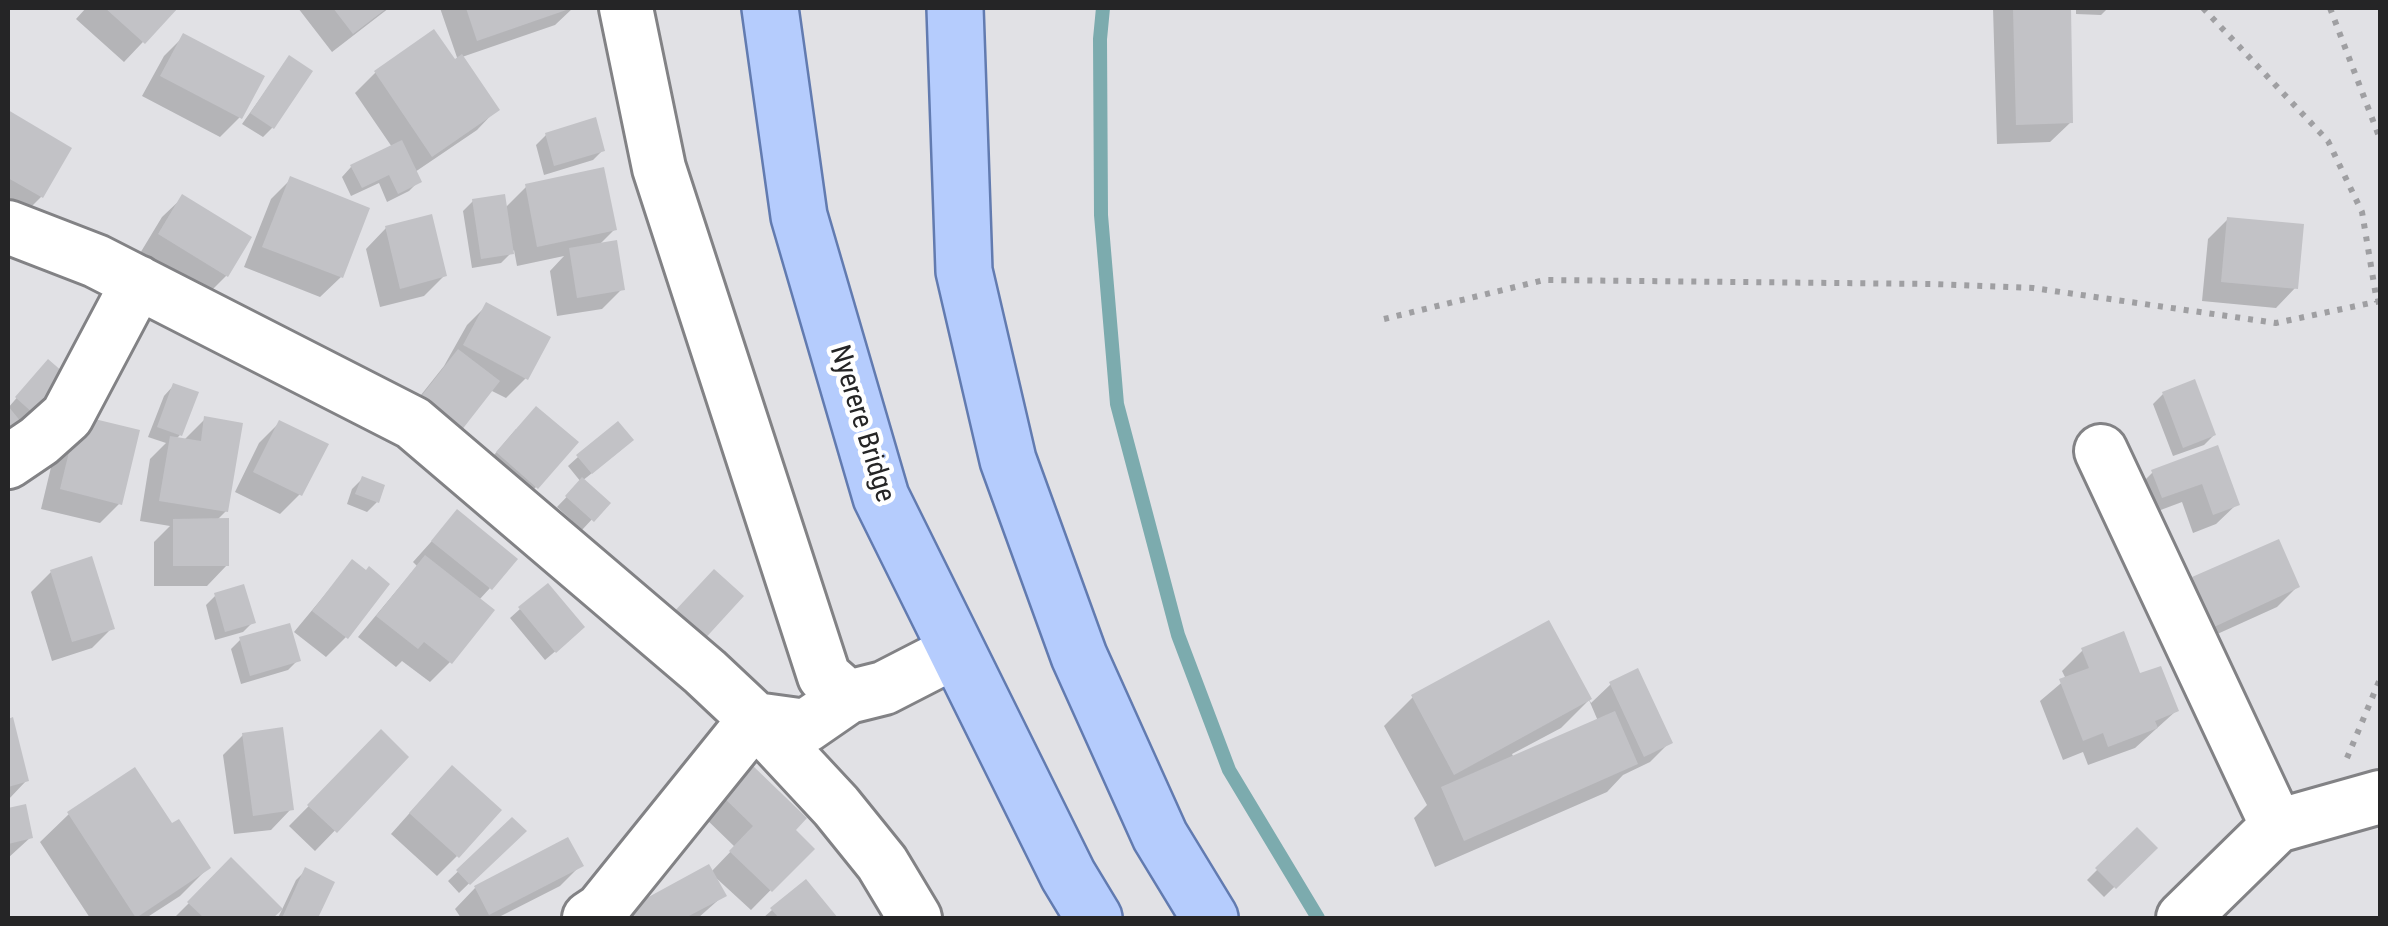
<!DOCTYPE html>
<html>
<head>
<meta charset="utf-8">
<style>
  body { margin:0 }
  #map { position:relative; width:2388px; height:926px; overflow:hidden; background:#e1e1e5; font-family:"Roboto Condensed",sans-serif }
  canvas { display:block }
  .frame { position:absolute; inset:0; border:10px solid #252526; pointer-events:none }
</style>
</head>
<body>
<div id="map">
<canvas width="2388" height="926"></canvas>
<div class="frame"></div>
</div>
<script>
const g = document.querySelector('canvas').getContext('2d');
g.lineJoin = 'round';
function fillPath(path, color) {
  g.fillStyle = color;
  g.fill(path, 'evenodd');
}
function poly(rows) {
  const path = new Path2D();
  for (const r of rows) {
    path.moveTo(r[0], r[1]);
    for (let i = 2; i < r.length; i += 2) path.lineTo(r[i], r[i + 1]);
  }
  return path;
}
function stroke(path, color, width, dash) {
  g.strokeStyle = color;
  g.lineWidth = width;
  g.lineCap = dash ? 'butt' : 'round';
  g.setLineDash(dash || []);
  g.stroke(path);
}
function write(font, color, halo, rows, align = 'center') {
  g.font = font + ' "Roboto Condensed",sans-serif';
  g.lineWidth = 9;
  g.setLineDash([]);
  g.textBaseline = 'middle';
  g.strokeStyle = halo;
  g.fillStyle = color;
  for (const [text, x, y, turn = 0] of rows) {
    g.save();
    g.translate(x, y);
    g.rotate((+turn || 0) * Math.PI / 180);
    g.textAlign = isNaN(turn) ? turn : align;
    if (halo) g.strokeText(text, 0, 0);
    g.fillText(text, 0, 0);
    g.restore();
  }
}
const shadow = poly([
  [86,8,175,8,124,62,76,19],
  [298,8,389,8,332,52],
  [440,8,573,8,555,25,462,57,497,109,477,130,415,172,419,181,409,191,387,202,379,183,351,196,342,177,351,167,392,147,355,93,375,73,434,32,461,69],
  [1993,8,2068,8,2071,122,2050,142,1997,144],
  [2076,8,2108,8,2101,15,2076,14],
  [184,36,240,117,220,137,142,96,164,56],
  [289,58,272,128,263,137,242,124],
  [8,113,69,149,41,197,21,217,8,209],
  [546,135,603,150,593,160,544,175,536,145],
  [291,179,341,277,320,297,244,267,271,199],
  [526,187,614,230,598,246,622,289,602,309,557,316,550,271,564,256,517,266,514,250,501,263,472,268,463,211,473,201,505,208],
  [183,197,249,238,226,276,206,296,139,255,162,217],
  [2228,219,2296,287,2276,308,2202,301,2208,239],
  [386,228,444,276,424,296,380,307,366,249],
  [487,305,526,378,506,398,490,390,394,429,444,366,467,325],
  [39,372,34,432,21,421,8,434,8,408],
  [173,386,180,435,175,440,185,439,205,419,226,511,216,521,227,565,207,586,154,586,154,542,170,526,140,521,150,459,166,443,148,437,164,396],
  [2163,394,2214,435,2204,445,2173,456,2153,404],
  [79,418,120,503,100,523,41,509,58,438],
  [279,423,300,494,280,514,235,492,259,443],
  [516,429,536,487,516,507,478,474],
  [2216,449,2237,504,2216,524,2193,533,2182,502,2142,517,2133,492,2153,472],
  [621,450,582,481,607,503,582,530,557,507,581,482,568,466,578,457],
  [362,479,377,502,367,512,347,504,352,489],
  [457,513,490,588,479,600,450,662,430,682,402,661,396,667,358,637,417,566,413,562],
  [352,562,366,573,346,637,326,657,294,632],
  [51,572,112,628,92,648,52,661,31,592],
  [2193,580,2297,587,2277,607,2193,645,2173,600],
  [216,595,253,622,243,632,215,640,206,605],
  [520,609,572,637,545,660,510,618],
  [1548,623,1591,703,1611,684,1670,742,1650,762,1623,775,1607,792,1435,867,1414,818,1427,805,1384,726,1413,697],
  [1589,700,1598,721,1514,758,1512,754,1561,728],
  [241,639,298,660,288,670,241,684,231,649],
  [2083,650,2138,677,2176,711,2135,748,2088,765,2083,752,2063,760,2040,701,2066,679,2062,671],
  [12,720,26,781,8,800,8,722],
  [381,733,406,757,315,851,289,826],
  [243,735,291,809,271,830,234,834,223,755],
  [751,767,792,830,811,849,751,910,714,876,724,895,698,918,616,918,711,872,735,847,703,816],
  [432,788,457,856,437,876,391,834],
  [24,807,31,837,8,858,8,811],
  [69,814,172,826,208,868,180,896,146,918,90,918,40,842],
  [512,820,523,831,459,893,448,881],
  [2137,830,2154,848,2104,897,2087,880],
  [231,861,279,909,269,918,174,918],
  [580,866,560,886,497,918,461,918,455,909,475,888],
  [306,870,332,883,315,918,278,918,296,880],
  [806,882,835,918,763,918,772,910]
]);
const stream = poly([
  [1103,8,1100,39,1101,215,1117,404,1178,635,1229,770,1318,918]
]);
const building = poly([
  [105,8,178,8,145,44],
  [333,8,387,8,353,34],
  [466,8,572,8,477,41],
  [2013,8,2071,8,2073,123,2016,125],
  [434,29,455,59,462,54,500,110,432,157,374,71],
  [183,33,265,76,242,119,160,76],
  [289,55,313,71,274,129,250,113],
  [8,110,72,148,43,198,8,178],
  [596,117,605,151,554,166,545,133],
  [402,140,422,182,398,194,389,175,362,188,350,165],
  [604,167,617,230,537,247,525,184],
  [290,176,370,208,343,278,262,247],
  [182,194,252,237,228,277,158,234],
  [505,194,514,254,481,259,472,199],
  [432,214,447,276,400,289,385,226],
  [2227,217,2304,224,2298,289,2221,282],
  [617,240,625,290,577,298,569,248],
  [486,302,551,337,528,380,463,345],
  [458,349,500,381,454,440,412,408],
  [48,359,79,386,45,424,15,397],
  [2195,379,2216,435,2183,448,2162,392],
  [173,383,199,392,182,436,157,427],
  [8,406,22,423,8,436],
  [536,406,579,442,538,489,496,452],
  [78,415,140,430,122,505,60,489],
  [204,416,243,423,228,512,159,501,170,436,201,441],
  [279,420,329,444,302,496,253,472],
  [618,421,634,440,592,474,576,455],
  [2218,445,2240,505,2213,515,2202,484,2162,498,2151,470],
  [362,476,385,485,379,503,355,494],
  [582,477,611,503,594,522,565,496],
  [457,509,518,559,492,590,431,541],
  [229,518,229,566,173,566,173,519],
  [2279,539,2300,587,2214,627,2192,577],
  [425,555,495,610,452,664,424,642,418,649,376,616],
  [92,556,115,629,72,642,50,570],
  [352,559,366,570,369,566,390,584,348,639,312,611],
  [714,569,744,596,701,643,671,615],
  [548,583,585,627,556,653,518,607],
  [244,584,256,623,225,632,214,593],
  [1549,620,1592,699,1454,775,1411,695],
  [290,623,301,661,250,676,239,637],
  [2124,631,2140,673,2161,666,2179,711,2155,721,2158,728,2108,747,2103,733,2083,741,2059,679,2089,668,2081,648],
  [1638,668,1673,743,1644,757,1609,682],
  [1615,711,1638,764,1464,841,1441,787],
  [13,717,29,781,8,787,8,719],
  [283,727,294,810,253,816,242,733],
  [381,729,409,757,337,833,307,805],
  [751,764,807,818,796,830,815,849,772,892,729,851,753,826,721,795],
  [452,765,502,810,459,858,409,813],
  [135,767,172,823,179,819,211,868,136,918,67,812],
  [26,804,33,838,8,844,8,808],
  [512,817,527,831,470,885,456,870],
  [2137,827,2158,848,2116,889,2095,868],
  [568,837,584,866,489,915,474,886],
  [231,857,283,909,273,918,204,918,187,902],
  [709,864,727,896,685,918,610,918],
  [305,867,335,882,318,918,282,918],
  [806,879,838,918,779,918,770,908]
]);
const path = poly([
  [2203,8,2328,141,2362,212,2377,302],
  [2330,8,2380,139],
  [1384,319,1544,280,1934,284,2033,288,2276,323,2380,301],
  [2347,758,2380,679]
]);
const minor = poly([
  [626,8,659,168,824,676,848,697,884,688,956,651],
  [8,227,96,261,413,423,705,672,755,719,836,806,882,863,915,918],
  [2101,451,2277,826],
  [8,462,39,441,67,416,138,282],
  [589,918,601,910,755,719,806,726,848,697],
  [2183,918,2277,826,2380,797]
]);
const primary = poly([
  [770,8,799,216,881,497,1068,875,1094,918],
  [955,8,964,271,1008,460,1079,656,1160,836,1210,918]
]);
const streetNames = [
  ["Nyerere Bridge",861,424,73]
];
fillPath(shadow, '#0003');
stroke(stream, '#7cabae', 14);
fillPath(building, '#c2c2c6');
stroke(minor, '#828285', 58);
stroke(primary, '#627bb0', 60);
stroke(path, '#9f9fa2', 6, [5, 8]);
stroke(minor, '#fff', 52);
stroke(primary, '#b5ccfd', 55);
write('28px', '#252526', '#fff', streetNames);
</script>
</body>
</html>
